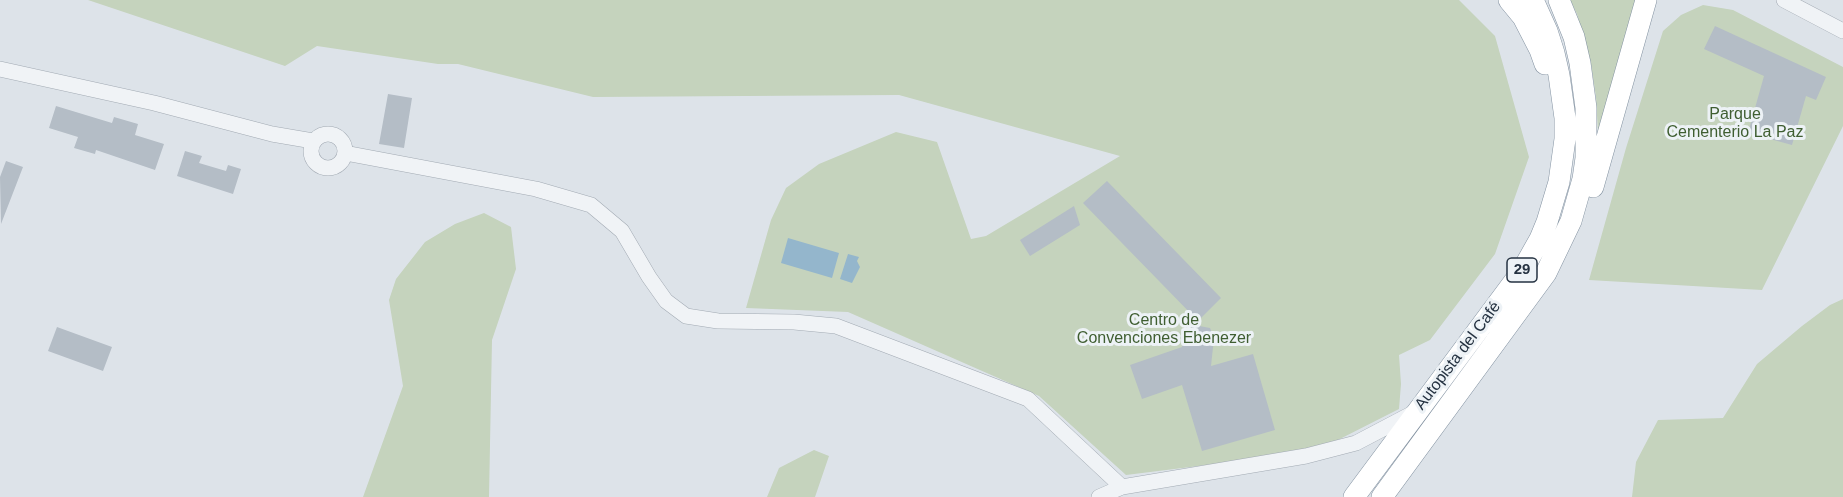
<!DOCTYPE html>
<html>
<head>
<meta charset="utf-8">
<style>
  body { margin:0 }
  canvas { display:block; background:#dde3e9 }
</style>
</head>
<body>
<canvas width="1843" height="497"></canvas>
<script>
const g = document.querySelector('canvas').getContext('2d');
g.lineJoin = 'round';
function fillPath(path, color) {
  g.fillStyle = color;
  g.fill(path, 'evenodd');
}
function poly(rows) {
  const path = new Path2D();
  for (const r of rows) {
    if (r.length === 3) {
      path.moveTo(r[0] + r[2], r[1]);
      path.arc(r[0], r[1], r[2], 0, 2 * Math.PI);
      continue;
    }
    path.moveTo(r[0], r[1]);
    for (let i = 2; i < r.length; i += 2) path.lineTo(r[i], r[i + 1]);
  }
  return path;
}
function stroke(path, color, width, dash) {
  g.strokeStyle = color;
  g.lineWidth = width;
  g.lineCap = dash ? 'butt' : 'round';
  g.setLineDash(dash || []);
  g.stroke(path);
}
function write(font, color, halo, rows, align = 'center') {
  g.font = font + ' Helvetica,sans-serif';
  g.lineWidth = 6;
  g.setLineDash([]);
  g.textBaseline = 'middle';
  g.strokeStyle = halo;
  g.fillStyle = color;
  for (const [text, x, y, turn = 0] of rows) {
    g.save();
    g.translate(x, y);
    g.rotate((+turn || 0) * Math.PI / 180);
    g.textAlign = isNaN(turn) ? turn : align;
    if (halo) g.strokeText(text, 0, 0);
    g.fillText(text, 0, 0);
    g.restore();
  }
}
const green = poly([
  [88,0,1459,0,1495,36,1529,157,1495,254,1430,340,1399,355,1401,384,1399,409,1330,444,1271,457,1126,475,1039,396,848,312,746,308,771,220,786,188,819,164,896,132,937,142,971,239,986,236,1120,156,899,95,593,97,458,64,438,64,317,46,285,66],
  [1570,0,1636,0,1598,133,1596,97,1591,64,1577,14],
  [1703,5,1733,10,1843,67,1843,126,1762,290,1589,280,1626,148,1663,31,1681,15],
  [484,213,511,227,516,269,492,340,489,497,363,497,403,386,389,300,396,279,425,242,455,224],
  [1843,299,1843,497,1632,497,1636,462,1658,420,1723,418,1757,364,1802,326,1830,305],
  [814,450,829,456,815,497,767,497,779,468]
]);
const water = poly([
  [788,238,839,253,832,278,781,263],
  [848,254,859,257,857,261,860,267,852,283,840,279]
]);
const building = poly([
  [1715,26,1826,77,1816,100,1806,96,1792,145,1748,133,1764,76,1704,49],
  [388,94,412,98,404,148,379,144],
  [56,106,112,123,114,117,138,124,135,135,164,144,155,170,96,150,95,154,74,148,78,137,49,128],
  [185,151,202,156,199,163,226,171,228,165,241,169,233,194,177,176],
  [6,161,23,167,1,224,0,177],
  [1107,181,1221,298,1198,321,1083,203],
  [1074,206,1080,225,1030,256,1020,240],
  [1194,325,1210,328,1214,338,1211,366,1253,354,1275,430,1202,451,1182,385,1142,399,1130,365,1182,347,1183,335],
  [57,327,112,347,103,371,48,351]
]);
const minor = poly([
  [1784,0,1843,31],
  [0,69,154,103,272,134,313,141],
  [328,151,17],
  [345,153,536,189,591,205,622,231,649,277,666,301,686,316,718,321,794,322,836,326,1028,399,1122,487],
  [1099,497,1122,487,1306,456,1356,443,1415,412]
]);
const highway = poly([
  [1509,0,1523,17,1540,50,1545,64],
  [1593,187,1646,0],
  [1354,497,1522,271,1540,239,1547,222,1559,182,1565,139,1565,118,1559,75,1554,53,1547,31,1533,0],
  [1382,497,1546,273,1571,221,1583,179,1586,158,1586,108,1580,63,1574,37,1559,0]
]);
const shields = [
  [1522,270,30]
];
const shieldNames = [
  ["29",1522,270]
];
const parkNames = [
  ["Parque",1735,115],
  ["Cementerio La Paz",1735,133],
  ["Centro de",1164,321],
  ["Convenciones Ebenezer",1164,339]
];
const streetNames = [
  ["Autopista del Café",1458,356,-53]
];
fillPath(green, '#c5d3bd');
fillPath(water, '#94b6cc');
fillPath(building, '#b4bdc6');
stroke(minor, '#a2aab3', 16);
stroke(highway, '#8392a1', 22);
stroke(minor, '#f0f3f6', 15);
stroke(highway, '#fff', 21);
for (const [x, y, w] of shields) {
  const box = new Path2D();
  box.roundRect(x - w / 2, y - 12, w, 24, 4.5);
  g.fillStyle = '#edf2f6';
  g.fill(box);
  stroke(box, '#253241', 1.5);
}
write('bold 15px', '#253241', null, shieldNames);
write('16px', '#3f5e31', '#edf2f6', parkNames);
write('16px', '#253241', '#edf2f6', streetNames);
</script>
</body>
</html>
